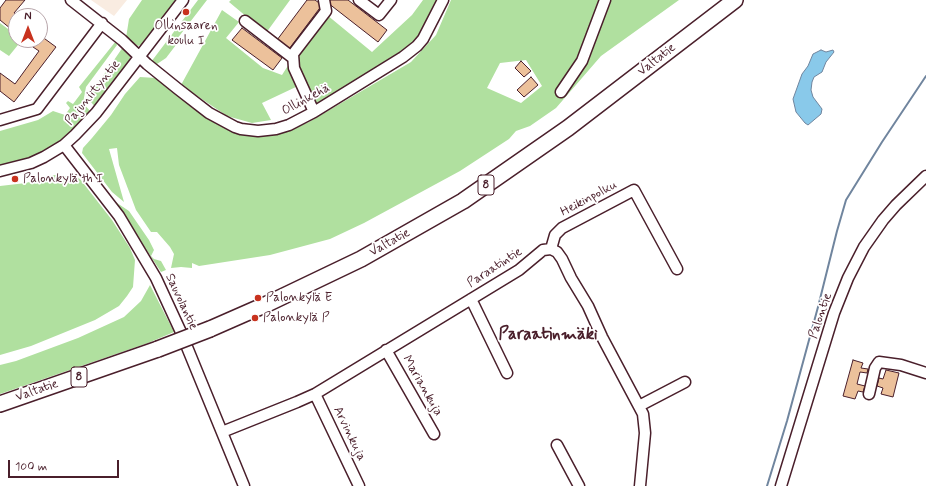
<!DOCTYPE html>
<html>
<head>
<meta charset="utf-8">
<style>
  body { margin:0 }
  #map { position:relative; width:926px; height:486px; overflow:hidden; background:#fff; font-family:Mynerve,sans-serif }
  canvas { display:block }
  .north { position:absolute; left:8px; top:8px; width:40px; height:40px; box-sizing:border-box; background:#fff; border:1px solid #b7a5aa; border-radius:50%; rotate:0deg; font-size:11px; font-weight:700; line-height:16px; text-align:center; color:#4a1f2b }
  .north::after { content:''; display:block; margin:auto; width:14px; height:18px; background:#c8321e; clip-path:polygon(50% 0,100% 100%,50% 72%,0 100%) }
  .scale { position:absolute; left:8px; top:460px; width:111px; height:18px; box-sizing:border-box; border:2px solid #4a1f2b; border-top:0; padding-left:5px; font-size:12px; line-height:14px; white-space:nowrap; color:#4a1f2b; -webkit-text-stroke:3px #fff; paint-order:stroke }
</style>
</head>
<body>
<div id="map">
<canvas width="926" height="486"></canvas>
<div class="north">N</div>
<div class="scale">100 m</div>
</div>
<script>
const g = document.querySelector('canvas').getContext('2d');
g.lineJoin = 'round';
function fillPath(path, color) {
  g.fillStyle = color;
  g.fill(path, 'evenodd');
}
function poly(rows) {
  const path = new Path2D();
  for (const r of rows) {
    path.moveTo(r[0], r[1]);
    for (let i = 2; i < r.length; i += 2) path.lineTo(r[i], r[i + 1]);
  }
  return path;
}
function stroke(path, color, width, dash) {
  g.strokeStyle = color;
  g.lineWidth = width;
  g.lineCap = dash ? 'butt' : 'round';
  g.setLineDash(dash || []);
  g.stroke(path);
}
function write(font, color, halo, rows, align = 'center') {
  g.font = font + ' Mynerve,sans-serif';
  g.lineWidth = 3.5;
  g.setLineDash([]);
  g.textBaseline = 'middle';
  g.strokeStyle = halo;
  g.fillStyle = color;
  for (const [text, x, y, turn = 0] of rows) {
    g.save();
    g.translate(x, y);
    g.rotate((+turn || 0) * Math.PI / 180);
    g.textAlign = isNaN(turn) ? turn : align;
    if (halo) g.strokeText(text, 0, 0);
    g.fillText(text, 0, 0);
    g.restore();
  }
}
const built = poly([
  [91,0,127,0,114,16]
]);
const green = poly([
  [142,0,177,0,143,44,138,46,126,38,129,19],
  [198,0,207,0,177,39,179,41,166,58,157,64,151,62],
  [231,0,290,0,266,33,229,2],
  [423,0,437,0,422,33,410,48,315,106,296,64,296,54,327,15,372,52,412,15],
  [451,0,679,0,601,56,556,108,530,126,516,131,509,139,460,171,364,223,330,239,270,255,199,266,192,263,192,268,181,267,171,268,174,254,170,247,157,232,151,232,136,210,119,165,117,148,109,149,124,202,112,192,82,153,83,148,92,138,111,115,125,94,140,77,156,78,203,115,238,134,268,135,290,130,309,122,411,62,436,35],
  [526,60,542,86,521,103,487,88,500,63],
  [222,10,239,22,226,38,263,68,282,75,289,64,298,86,262,103,271,120,252,123,227,116,181,85],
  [0,23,16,35,16,40,22,40,9,56,0,50],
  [116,41,117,45,86,87,83,103,91,112,70,135,49,150,24,161,0,167,0,131,38,120,53,111,65,115,70,108,66,103,68,101,73,104,82,92,79,87],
  [123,47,128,51,130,56,130,61,95,107,91,102,92,92],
  [55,175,76,177,80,179,112,220,130,248,135,260,133,287,127,296,119,306,95,320,31,346,0,355,0,186,26,183,49,176],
  [114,201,129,211,149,240,154,250,151,256,154,259,161,261,166,270,161,272],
  [150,285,174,332,148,343,0,394,0,365,16,361,78,338,124,317,141,301]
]);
const water = poly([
  [821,50,826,52,833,50,834,52,826,62,822,72,814,77,812,82,811,90,813,97,822,109,821,114,808,125,805,123,796,112,793,99,802,74,808,66,813,54,821,50]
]);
const stream = poly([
  [767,486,787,421,818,307,837,231,846,200,882,142,926,76]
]);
const building = poly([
  [6,0,25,0,14,13,18,16,16,16,16,33,0,20,0,8,6,0],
  [307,0,315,0,322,5,289,49,277,40,307,0],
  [330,0,348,0,387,30,378,42,328,3,330,0],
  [242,28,282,58,273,70,232,40,242,28],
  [41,36,56,47,14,102,0,91,0,73,15,84,39,51,33,47,38,40,40,40,41,36],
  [521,61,531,71,524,77,515,68,521,61],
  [531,77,538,85,524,97,517,90,531,77],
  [853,360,863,363,861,368,868,369,867,373,860,372,857,384,865,386,863,392,858,391,855,399,843,396,853,360],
  [886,370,899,373,893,397,881,394,883,388,877,386,879,378,883,379,886,370]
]);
const minor = poly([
  [71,0,122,40,147,64,178,89,209,113,235,127,241,129,258,131,276,129,289,125,314,112,403,57,417,46,423,39,443,0],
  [359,0,379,15,391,0],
  [245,21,293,58],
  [561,92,582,61,605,0],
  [314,112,294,68,293,54,326,11,324,0],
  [0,120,37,109,102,23],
  [64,145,119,216,156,278,180,330,244,486],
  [0,171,31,163,44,157,64,145,75,135,96,113,183,0],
  [551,249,555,235,562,228,634,190,677,269],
  [471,299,507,373],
  [386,350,434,434],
  [315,394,359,486],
  [869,394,875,368,879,362,901,365,926,373],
  [639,406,685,382],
  [222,432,297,402,315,394,519,270,543,250,551,249,557,252,562,259,571,278,588,306,602,337,643,414,645,433,640,486],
  [557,445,579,486],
  [781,486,834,313,848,278,864,247,883,220,896,205,926,176]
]);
const highway = poly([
  [210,329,267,304,361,259,463,201,568,128,735,0],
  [0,404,158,349]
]);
const highwayBridge = poly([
  [158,349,210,329]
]);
const markers = [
  [186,12,4,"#c8321e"],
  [15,179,4,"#c8321e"],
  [258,298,4,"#c8321e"],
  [255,318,4,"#c8321e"]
];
const shields = [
  [486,185,16],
  [79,377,16]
];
const shieldNames = [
  ["8",486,185],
  ["8",79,377]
];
const poiNames = [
  ["Ollinsaaren",186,26,"center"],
  ["koulu I",186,41,"center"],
  ["Palonkylä th I",23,179],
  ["Palonkylä E",266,298],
  ["Palonkylä P",263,318]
];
const streetNames = [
  ["Valtatie",657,60,-38],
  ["Pajuniityntie",93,93,-51],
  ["Ollinkehä",306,100,-29],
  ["Heikinpolku",589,199,-28],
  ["Valtatie",390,243,-29],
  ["Paraatintie",495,268,-33],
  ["Sauvolantie",181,302,65],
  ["Palontie",821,316,-71],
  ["Mariankuja",422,386,60],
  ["Valtatie",37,391,-19],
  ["Arvinkuja",349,434,64]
];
const districtNames = [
  ["Paraatinmäki",548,335]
];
fillPath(built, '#f9ece1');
fillPath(green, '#b0e09f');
fillPath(water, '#89c9ea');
stroke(water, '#70859e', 1);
stroke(stream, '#70859e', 2);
fillPath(building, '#ecc19b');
stroke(building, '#4a1f2b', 1);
stroke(minor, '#4a1f2b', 13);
stroke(highway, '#4a1f2b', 18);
stroke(minor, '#fff', 10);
stroke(highway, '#fff', 15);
stroke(highwayBridge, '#4a1f2b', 18, []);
stroke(highwayBridge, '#fff', 15);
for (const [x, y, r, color] of markers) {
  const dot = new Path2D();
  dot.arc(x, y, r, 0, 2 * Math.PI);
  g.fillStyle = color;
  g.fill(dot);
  stroke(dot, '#fff', 1.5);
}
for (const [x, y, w] of shields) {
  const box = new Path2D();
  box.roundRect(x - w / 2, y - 10, w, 20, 3);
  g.fillStyle = '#fff';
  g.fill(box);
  stroke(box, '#4a1f2b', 1);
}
write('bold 12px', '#4a1f2b', null, shieldNames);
write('13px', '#4a1f2b', '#fff', poiNames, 'left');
write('13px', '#4a1f2b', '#fff', streetNames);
write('bold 17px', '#4a1f2b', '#fff', districtNames);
</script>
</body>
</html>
